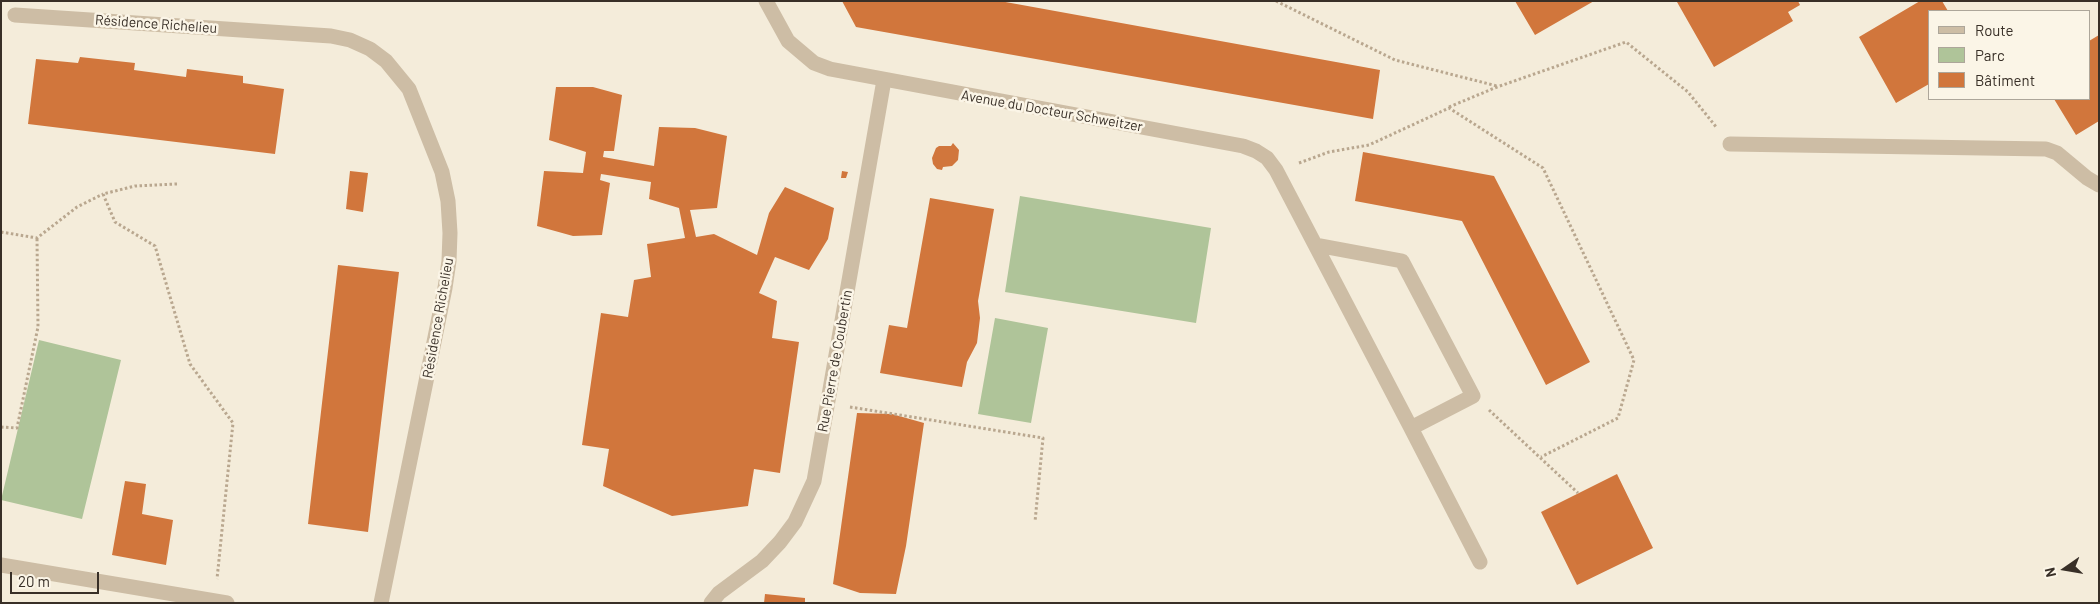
<!DOCTYPE html>
<html>
<head>
<meta charset="utf-8">
<style>
  body { margin:0 }
  #map { position:relative; width:2100px; height:604px; overflow:hidden; background:#f4ecda; font-family:Barlow,sans-serif }
  canvas { display:block }
  .frame { position:absolute; inset:0; border:2px solid #382f27; pointer-events:none }
  .legend { position:absolute; left:1928px; top:10px; width:162px; height:90px; box-sizing:border-box; background:#fbf5e7; border:1px solid #ada69a; margin:0; padding:6px 9px; list-style:none; font-size:15px; color:#382f27 }
  .legend li { display:flex; align-items:center; gap:10px; height:25px }
  .legend b { width:25px; border:1px solid #ada69a }
  .north { position:absolute; left:2040px; top:544px; width:50px; height:50px; -webkit-text-stroke:4px #fbf5e7; paint-order:stroke; rotate:257deg; font-size:14px; font-weight:700; line-height:20px; text-align:center; color:#382f27 }
  .north::after { content:''; display:block; margin:auto; width:18px; height:22px; background:#382f27; clip-path:polygon(50% 0,100% 100%,50% 72%,0 100%) }
  .scale { position:absolute; left:10px; top:572px; width:89px; height:22px; box-sizing:border-box; border:2px solid #382f27; border-top:0; padding-left:6px; font-size:15px; line-height:18px; white-space:nowrap; color:#382f27; -webkit-text-stroke:4px #fbf5e7; paint-order:stroke }
</style>
</head>
<body>
<div id="map">
<canvas width="2100" height="604"></canvas>
<div class="frame"></div>
<ul class="legend">
<li><b style="height:6px;background:#cdbda5"></b>Route</li>
<li><b style="height:14px;background:#afc499"></b>Parc</li>
<li><b style="height:14px;background:#d1763c"></b>Bâtiment</li>
</ul>
<div class="north">N</div>
<div class="scale">20 m</div>
</div>
<script>
const g = document.querySelector('canvas').getContext('2d');
g.lineJoin = 'round';
function fillPath(path, color) {
  g.fillStyle = color;
  g.fill(path, 'evenodd');
}
function poly(rows) {
  const path = new Path2D();
  for (const r of rows) {
    path.moveTo(r[0], r[1]);
    for (let i = 2; i < r.length; i += 2) path.lineTo(r[i], r[i + 1]);
  }
  return path;
}
function stroke(path, color, width, dash) {
  g.strokeStyle = color;
  g.lineWidth = width;
  g.lineCap = dash ? 'butt' : 'round';
  g.setLineDash(dash || []);
  g.stroke(path);
}
function write(font, color, halo, rows, align = 'center') {
  g.font = font + ' Barlow,sans-serif';
  g.lineWidth = 5;
  g.setLineDash([]);
  g.textBaseline = 'middle';
  g.strokeStyle = halo;
  g.fillStyle = color;
  for (const [text, x, y, turn = 0] of rows) {
    g.save();
    g.translate(x, y);
    g.rotate((+turn || 0) * Math.PI / 180);
    g.textAlign = isNaN(turn) ? turn : align;
    if (halo) g.strokeText(text, 0, 0);
    g.fillText(text, 0, 0);
    g.restore();
  }
}
const green = poly([
  [1020,196,1211,228,1196,323,1005,292],
  [995,318,1048,328,1031,423,978,414],
  [39,340,121,360,82,519,1,500]
]);
const building = poly([
  [842,1,1000,1,1380,70,1373,119,856,27],
  [1515,1,1594,1,1535,35],
  [1678,1,1798,1,1800,5,1788,12,1793,21,1714,67,1677,2],
  [1920,1,1942,1,1948,11,1929,11,1929,84,1896,103,1859,37],
  [2099,35,2099,121,2076,135,2054,99,2089,99,2089,41],
  [80,57,135,63,134,70,186,77,187,69,243,76,243,83,284,89,275,154,28,124,36,59,78,63],
  [556,87,593,87,622,95,614,151,604,151,603,157,654,166,659,127,695,128,727,136,717,208,690,210,696,237,714,234,757,255,769,213,785,187,834,208,828,239,809,270,775,257,759,293,777,301,772,338,799,342,780,473,754,469,748,506,672,516,603,486,609,449,582,445,601,313,628,317,634,280,651,277,647,244,685,238,679,208,649,199,651,182,601,174,600,180,610,183,602,235,573,236,537,226,544,171,583,173,586,152,549,140],
  [953,143,959,150,958,160,952,166,943,167,942,170,937,169,933,164,932,158,936,148,939,146,951,146],
  [1363,152,1494,176,1590,362,1546,385,1462,221,1355,201],
  [350,171,368,173,363,212,346,209],
  [842,171,848,172,846,178,841,178],
  [930,198,994,209,978,301,980,318,977,343,967,362,962,387,880,373,889,325,907,328],
  [338,265,399,272,368,532,308,524],
  [857,413,892,414,924,423,906,546,896,594,860,593,833,584],
  [1617,474,1653,548,1577,585,1541,512],
  [125,481,146,484,142,514,173,520,166,565,112,555],
  [765,594,805,598,805,603,764,603]
]);
const path = poly([
  [1276,1,1395,60,1497,86],
  [1449,107,1497,87,1626,42,1688,92,1717,128],
  [1299,163,1329,152,1369,145,1449,108,1543,168,1634,360,1618,418,1541,457],
  [177,184,135,186,103,194,115,222,155,246,190,364,233,423,217,579],
  [1,232,37,238,77,207,103,194],
  [850,407,1043,438,1035,522],
  [1489,410,1578,493],
  [1,427,17,428,38,327,37,238]
]);
const minor = poly([
  [766,1,788,41,814,63,830,69,1243,146,1256,151,1267,158,1276,170,1411,428,1473,396,1402,261,1316,245],
  [15,15,331,36,350,40,370,49,386,61,409,89,442,172,448,201,450,233,449,261,445,288,381,603],
  [1730,144,2046,149,2057,153,2087,178,2099,185],
  [1411,428,1480,562],
  [1,565,227,603],
  [711,603,719,593,762,561,780,542,795,522,814,481,884,80]
]);
const streetNames = [
  ["Résidence Richelieu",156,24,4],
  ["Avenue du Docteur Schweitzer",1052,111,10],
  ["Résidence Richelieu",438,318,-80],
  ["Rue Pierre de Coubertin",835,361,-80]
];
fillPath(green, '#afc499');
fillPath(building, '#d1763c');
stroke(path, '#b9a78f', 3, [2.5, 2.5]);
stroke(minor, '#cdbda5', 15);
write('14px', '#382f27', '#fbf5e7', streetNames);
</script>
</body>
</html>
